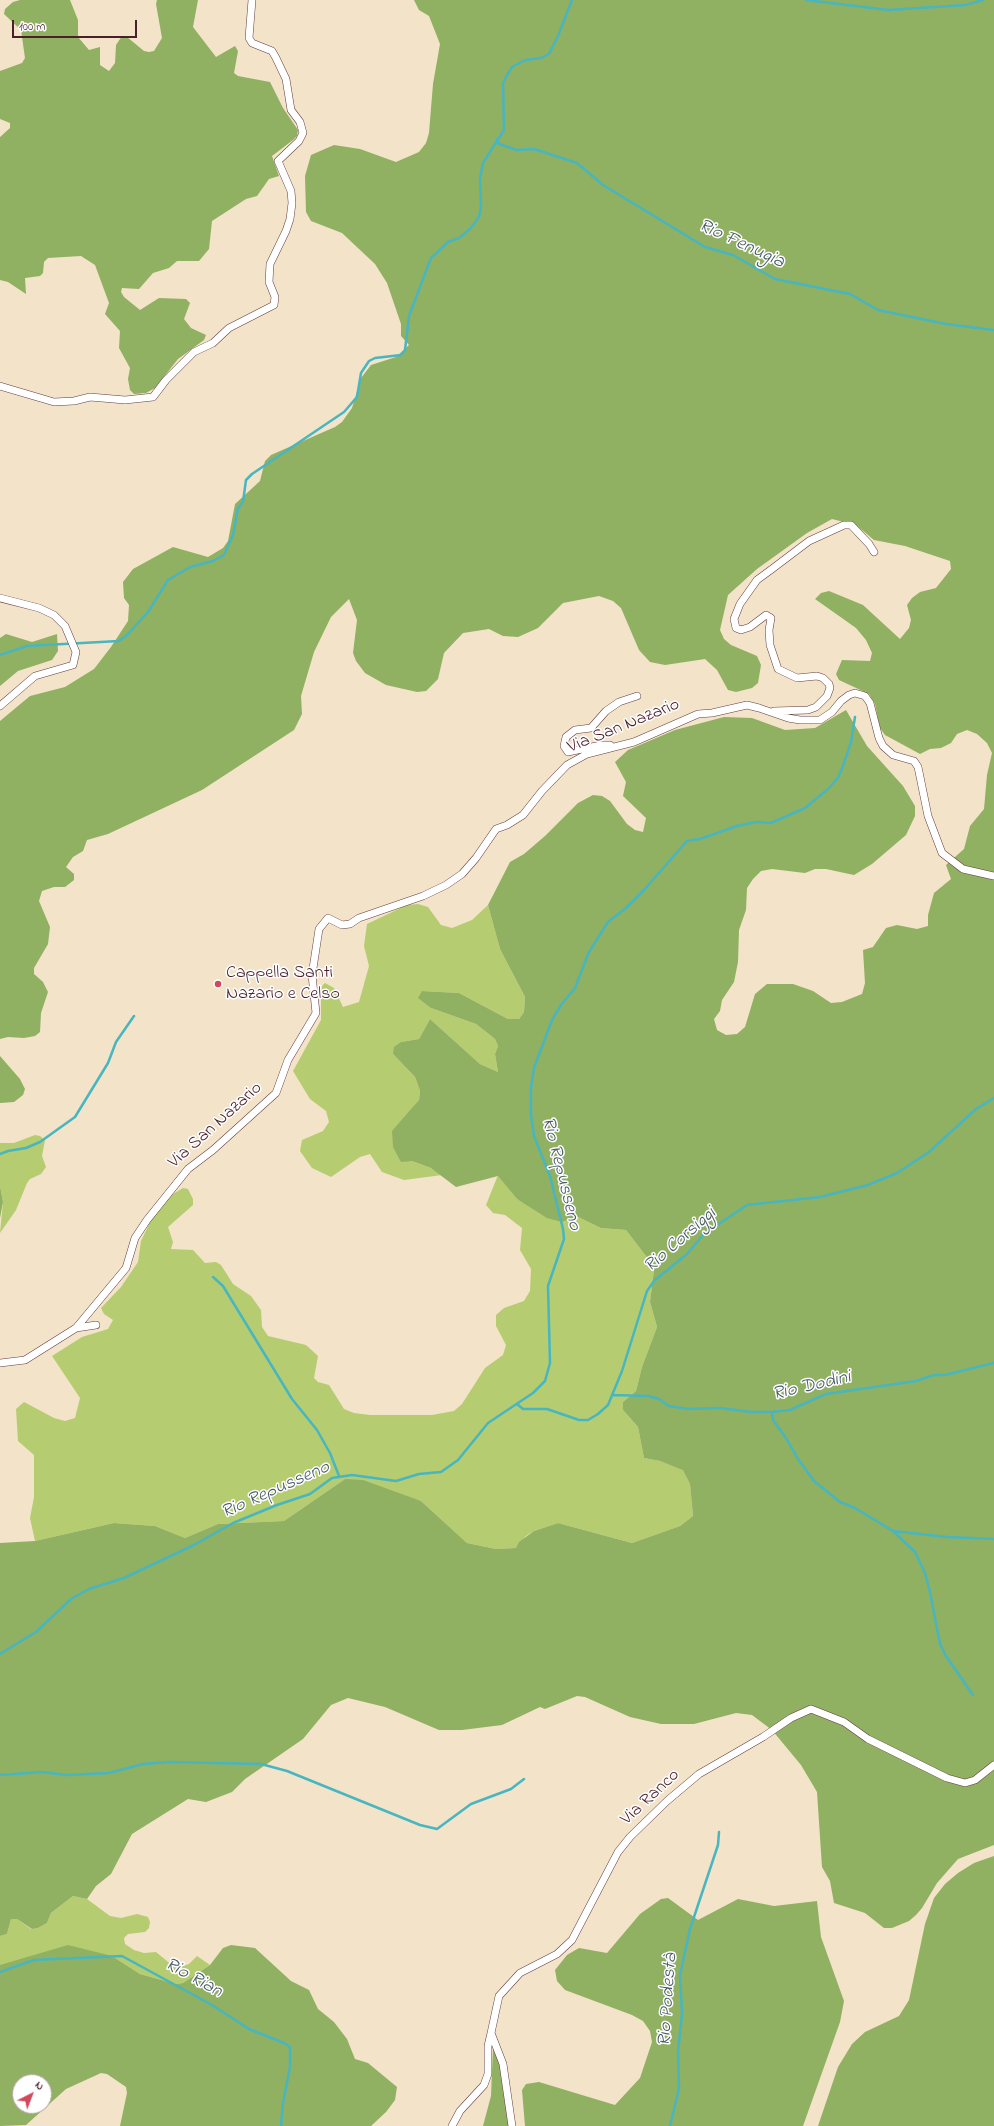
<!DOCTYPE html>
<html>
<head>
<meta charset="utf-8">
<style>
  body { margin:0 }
  #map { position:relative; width:994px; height:2126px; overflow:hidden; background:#f3e3c9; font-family:"Indie Flower",sans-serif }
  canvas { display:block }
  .north { position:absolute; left:12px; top:2074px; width:40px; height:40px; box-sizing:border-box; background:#fff; border:1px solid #b7a5aa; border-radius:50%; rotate:42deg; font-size:11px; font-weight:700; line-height:16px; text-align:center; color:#4a1f2b }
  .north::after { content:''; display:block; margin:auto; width:14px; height:18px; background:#d1495b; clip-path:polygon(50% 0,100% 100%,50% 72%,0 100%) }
  .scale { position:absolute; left:12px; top:20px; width:125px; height:18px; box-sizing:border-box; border:2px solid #4a1f2b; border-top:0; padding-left:5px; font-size:12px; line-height:14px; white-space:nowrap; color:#4a1f2b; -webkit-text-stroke:3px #fff; paint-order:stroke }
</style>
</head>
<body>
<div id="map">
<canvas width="994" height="2126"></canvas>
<div class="north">N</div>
<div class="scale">100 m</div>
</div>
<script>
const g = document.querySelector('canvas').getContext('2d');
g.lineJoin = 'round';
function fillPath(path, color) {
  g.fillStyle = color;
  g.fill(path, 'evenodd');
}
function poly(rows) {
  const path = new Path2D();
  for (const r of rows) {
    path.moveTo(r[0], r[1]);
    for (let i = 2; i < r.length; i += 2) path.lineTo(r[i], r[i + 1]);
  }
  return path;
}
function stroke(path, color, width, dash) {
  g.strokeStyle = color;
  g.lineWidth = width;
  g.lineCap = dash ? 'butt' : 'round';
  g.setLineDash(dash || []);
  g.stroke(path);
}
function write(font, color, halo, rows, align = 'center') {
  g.font = font + ' "Indie Flower",sans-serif';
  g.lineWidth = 3;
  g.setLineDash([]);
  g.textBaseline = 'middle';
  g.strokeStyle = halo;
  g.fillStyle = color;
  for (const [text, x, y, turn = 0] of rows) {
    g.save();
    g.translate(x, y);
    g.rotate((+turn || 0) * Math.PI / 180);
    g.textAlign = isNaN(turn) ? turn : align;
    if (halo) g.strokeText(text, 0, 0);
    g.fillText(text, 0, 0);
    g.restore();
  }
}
const green = poly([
  [418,904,428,907,441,925,452,928,472,920,488,905,500,949,525,997,524,1012,519,1019,508,1019,459,993,422,991,431,1008,476,1024,495,1039,498,1046,495,1054,498,1072,480,1064,430,1019,419,1039,401,1042,393,1054,415,1077,420,1091,419,1100,409,1113,401,1161,412,1161,431,1168,442,1175,404,1180,382,1172,370,1154,360,1157,331,1177,312,1168,300,1151,302,1140,323,1131,329,1122,326,1111,310,1099,293,1071,321,1020,321,987,325,983,334,988,343,1007,359,1002,369,966,364,946,367,924,407,905],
  [35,1135,40,1136,45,1140,42,1156,46,1167,41,1174,30,1179,27,1183,16,1210,0,1233,3,1202,0,1186,0,1143,14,1143],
  [498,1175,517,1199,562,1222,578,1217,601,1228,626,1230,646,1256,654,1270,650,1302,657,1327,642,1367,636,1391,623,1402,623,1410,638,1427,644,1458,660,1461,683,1469,690,1484,693,1516,680,1526,632,1543,558,1523,534,1531,526,1536,516,1548,496,1549,467,1543,421,1501,345,1479,284,1521,218,1524,185,1538,155,1526,114,1523,35,1541,30,1518,34,1497,34,1455,18,1441,16,1409,24,1402,54,1418,65,1421,75,1418,80,1398,52,1356,82,1337,108,1329,113,1320,104,1314,101,1308,121,1287,138,1262,141,1241,153,1216,173,1194,183,1188,188,1189,193,1199,193,1205,168,1227,173,1242,171,1249,193,1250,205,1263,216,1262,221,1265,233,1284,251,1296,261,1310,262,1327,268,1336,306,1345,318,1356,314,1378,318,1382,329,1385,344,1409,354,1413,370,1415,432,1415,454,1411,462,1404,485,1368,503,1355,506,1345,496,1326,496,1315,504,1308,524,1301,530,1291,531,1269,520,1250,522,1228,505,1215,493,1213,486,1205],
  [73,1896,87,1899,110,1916,121,1918,137,1914,148,1917,150,1922,149,1928,145,1932,128,1934,124,1938,125,1944,134,1950,144,1953,156,1952,173,1966,178,1968,189,1964,197,1956,210,1965,183,1983,176,1984,140,1974,112,1956,0,1965,0,1936,7,1934,11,1919,17,1919,31,1929,38,1928,47,1923,51,1913]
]);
const forest = poly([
  [20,0,70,0,78,20,78,37,89,50,100,47,100,65,109,71,115,63,116,45,122,36,127,37,144,51,149,52,154,51,162,38,156,4,157,0,198,0,193,27,216,57,235,46,238,51,234,73,238,76,270,82,283,108,298,130,297,136,293,140,272,156,279,176,269,179,257,196,246,199,212,221,209,249,199,261,177,261,169,268,153,273,139,289,122,288,121,292,124,297,140,310,159,298,186,299,190,303,184,319,191,328,206,335,204,340,178,359,155,388,146,393,134,394,130,390,128,379,130,368,119,348,120,331,105,314,109,303,95,265,81,256,48,258,44,262,43,273,40,276,25,278,26,294,8,282,0,280,0,137,10,128,10,123,0,119,0,71,22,63,25,58,21,30,4,14,5,9,13,2],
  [414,0,994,0,994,1845,958,1859,937,1883,922,1908,916,1915,909,1921,892,1928,884,1928,865,1913,834,1903,830,1881,822,1867,817,1792,801,1765,772,1730,752,1715,736,1713,694,1724,661,1724,630,1717,585,1697,577,1696,545,1709,540,1707,502,1725,462,1730,439,1730,385,1707,348,1698,331,1705,303,1739,245,1779,232,1792,206,1802,188,1799,132,1834,111,1874,96,1886,87,1899,73,1896,51,1913,47,1923,38,1928,32,1929,17,1919,11,1919,7,1934,0,1936,0,1543,35,1541,114,1523,155,1526,185,1538,218,1524,284,1521,345,1479,363,1480,421,1501,467,1543,496,1549,516,1548,519,1542,534,1531,558,1523,632,1543,680,1526,693,1516,690,1484,683,1470,660,1461,644,1458,638,1427,623,1410,623,1402,636,1391,642,1367,657,1327,650,1302,654,1270,646,1256,626,1230,601,1228,578,1217,562,1222,547,1218,517,1199,498,1176,456,1187,431,1168,412,1161,401,1162,393,1147,392,1131,419,1100,420,1091,415,1077,393,1054,394,1047,401,1042,419,1039,430,1019,480,1064,498,1072,495,1054,498,1046,495,1039,476,1024,431,1008,418,998,422,991,459,993,508,1019,519,1019,524,1012,525,997,500,949,488,905,510,862,524,854,545,836,578,803,593,795,602,796,610,801,627,824,635,830,643,832,646,818,623,796,626,782,615,762,628,750,675,730,724,717,752,718,785,730,815,728,846,710,867,746,903,786,915,806,915,816,906,835,872,864,854,875,826,869,815,869,805,873,772,869,761,871,753,879,747,888,746,910,739,930,738,962,734,982,722,1000,720,1011,714,1019,717,1030,726,1035,737,1034,745,1027,755,994,767,984,793,984,813,991,831,1003,842,1002,862,994,865,983,863,950,873,947,886,928,897,925,917,929,928,926,928,915,934,893,951,879,946,865,964,849,970,826,984,809,987,775,992,753,987,743,977,734,967,730,957,734,951,743,941,748,930,749,920,754,885,735,880,728,875,704,869,694,839,680,836,674,842,660,870,661,872,653,866,640,856,628,815,599,821,593,829,591,863,605,900,639,909,628,911,620,907,605,912,598,920,592,936,588,951,569,950,561,905,546,874,540,856,525,832,519,807,533,757,569,728,595,720,630,724,639,731,645,757,656,761,665,758,683,752,688,736,692,728,690,717,670,705,659,665,665,650,662,639,650,621,608,613,601,599,596,563,603,538,628,518,637,503,636,489,629,463,633,444,653,438,679,426,691,417,692,386,685,365,673,356,661,353,653,357,620,349,599,331,617,314,652,301,696,302,714,294,730,202,790,108,834,87,840,83,851,73,857,66,867,74,874,74,880,65,887,54,887,42,891,39,901,50,927,48,944,34,968,34,974,43,982,48,992,41,1013,40,1032,35,1036,24,1038,8,1037,0,1039,0,721,30,696,65,687,94,669,111,647,128,621,129,605,124,598,123,582,133,569,173,547,208,557,223,548,228,541,235,504,260,481,265,461,271,455,335,427,342,422,352,408,361,378,371,365,396,357,409,345,401,336,401,324,387,283,375,264,342,233,311,221,306,212,305,176,311,155,334,145,360,149,396,162,419,152,426,143,429,133,433,84,440,44,429,16,419,10],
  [6,634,32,642,57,634,58,651,52,660,18,671,0,686,0,638],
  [0,1056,20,1079,25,1089,23,1095,14,1102,0,1103],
  [0,1186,3,1202,0,1218],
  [994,1856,994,2126,818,2126,838,2067,852,2044,865,2032,899,2016,909,2000,925,1924,934,1898,945,1884,958,1873,974,1863],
  [668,1898,698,1920,738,1899,774,1906,817,1901,821,1937,844,2001,840,2022,803,2126,525,2126,522,2090,526,2084,539,2082,615,2105,640,2078,652,2042,650,2031,643,2021,632,2015,565,1990,557,1981,555,1970,567,1955,579,1948,607,1953,640,1914,661,1899],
  [68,1945,112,1956,140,1974,176,1984,183,1983,210,1965,223,1948,231,1945,255,1948,291,1981,309,1990,318,2009,334,2022,347,2039,355,2059,368,2063,397,2087,395,2100,386,2112,371,2126,120,2126,127,2093,126,2087,107,2074,101,2073,66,2089,26,2125,0,2126,0,1965],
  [20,2082,44,2082,44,2106,20,2106],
  [493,2047,498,2053,509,2126,483,2126,491,2096]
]);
const stream = poly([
  [806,0,888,10,966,5,983,0],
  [497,139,499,144,517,150,534,149,577,163,603,185,677,230,705,247,733,255,775,279,850,294,878,310,946,324,994,330],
  [0,655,27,646,119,641,127,635,148,612,168,580,190,567,213,561,224,555,233,535,238,508,243,502,246,480,252,474,344,412,357,397,361,373,369,361,375,358,401,355,405,350,409,316,431,258,448,242,459,238,470,229,479,217,481,207,480,178,483,163,504,130,503,83,507,75,512,67,525,60,541,58,549,54,558,36,572,0],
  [0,1154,8,1151,26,1148,40,1142,75,1117,108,1063,116,1042,134,1016],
  [213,1277,223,1286,292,1399,317,1430,330,1453,339,1476],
  [612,1395,648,1396,659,1399,669,1406,688,1409,720,1408,751,1412,772,1412,790,1410,826,1394,916,1381,934,1375,945,1375,994,1363],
  [517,1404,523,1409,547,1409,579,1420,588,1420,598,1414,608,1405,622,1371,647,1291,654,1281,687,1254,704,1234,747,1205,820,1197,868,1185,897,1173,929,1152,976,1109,994,1098],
  [772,1412,773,1420,786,1438,798,1459,814,1481,840,1502,855,1508,893,1531,947,1537,994,1539],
  [893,1531,915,1552,925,1573,930,1592,940,1644,946,1656,973,1695],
  [0,1654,36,1632,71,1599,89,1589,124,1578,194,1545,233,1523,277,1505,310,1494,332,1478,352,1475,396,1481,419,1474,441,1472,458,1460,488,1423,533,1393,545,1381,550,1363,548,1286,564,1239,563,1229,550,1176,534,1136,531,1115,531,1088,534,1068,552,1020,561,1005,575,988,589,952,608,922,626,908,644,890,687,841,700,839,737,826,756,822,771,823,805,808,828,789,838,778,843,766,851,742,855,717],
  [0,1775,42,1772,67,1775,109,1773,143,1764,169,1762,261,1764,287,1771,420,1825,437,1829,471,1804,511,1789,524,1779],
  [0,1972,34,1960,122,1956,212,2005,249,2029,284,2043,290,2047,290,2067,283,2103,281,2126],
  [670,2126,679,2089,678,2052,682,2014,680,1975,690,1929,718,1845,719,1832]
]);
const street = poly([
  [0,386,54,402,74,401,90,397,125,400,153,397,166,380,194,352,213,343,229,328,274,305,275,297,269,282,270,264,286,231,290,219,292,203,291,191,278,161,299,141,303,133,300,122,291,110,286,79,276,58,272,51,252,43,249,38,252,0],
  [0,598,39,608,54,615,65,626,76,652,73,665,35,676,0,706],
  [774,711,808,710,816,707,827,696,830,688,829,684,823,678,817,676,797,678,778,669,770,645,769,630,771,618,766,615,750,627,741,630,736,628,734,619,740,604,757,580,772,569,809,541,844,525,851,525,869,544,874,552],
  [610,745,601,745,568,752,564,746,566,737,575,730,591,728,606,711,619,702,637,696],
  [76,1328,96,1325],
  [0,1363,25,1360,76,1328,126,1268,135,1238,147,1220,188,1169,213,1150,276,1093,288,1060,316,1013,312,975,319,929,328,918,342,925,350,924,359,918,423,896,446,885,462,874,476,858,496,829,507,825,523,815,542,791,567,765,587,754,634,742,698,714,712,713,747,705,759,708,788,718,800,720,820,720,832,712,841,701,849,695,855,693,865,696,870,703,879,738,883,746,893,755,914,761,918,767,928,816,942,853,963,869,994,876],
  [452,2126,460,2111,484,2085,488,2074,488,2046,491,2033],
  [512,2126,503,2064,491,2033,499,1996,520,1973,557,1954,572,1940,618,1852,630,1837,667,1801,699,1774,763,1737,791,1718,811,1709,844,1722,868,1739,947,1778,965,1783,975,1780,994,1765]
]);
const markers = [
  [218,984,4,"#d1495b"]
];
const streetNames = [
  ["Via San Nazario",624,727,-22],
  ["Via San Nazario",216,1126,-42],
  ["Via Ranco",651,1798,-43]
];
const poiNames = [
  ["Cappella Santi",226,974],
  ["Nazario e Celso",226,995]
];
const waterNames = [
  ["Rio Fenugia",741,245,25],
  ["Rio Repusseno",560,1174,76],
  ["Rio Corsiggi",681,1241,-41],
  ["Rio Dodini",812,1387,-13],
  ["Rio Repusseno",276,1491,-24],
  ["Rio Rian",193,1979,29],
  ["Rio Podestà",669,2000,-86]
];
fillPath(green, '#b6cc70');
fillPath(forest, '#90b062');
stroke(stream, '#47b6c0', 2.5);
stroke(street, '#633c43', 8);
stroke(street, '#fff', 7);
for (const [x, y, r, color] of markers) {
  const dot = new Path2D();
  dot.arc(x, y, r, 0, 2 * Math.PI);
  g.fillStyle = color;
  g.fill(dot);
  stroke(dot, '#fff', 1.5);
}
write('18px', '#4a1f2b', '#fff', streetNames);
write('18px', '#4a1f2b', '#fff', poiNames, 'left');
write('italic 19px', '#495b67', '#fff', waterNames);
</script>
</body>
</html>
